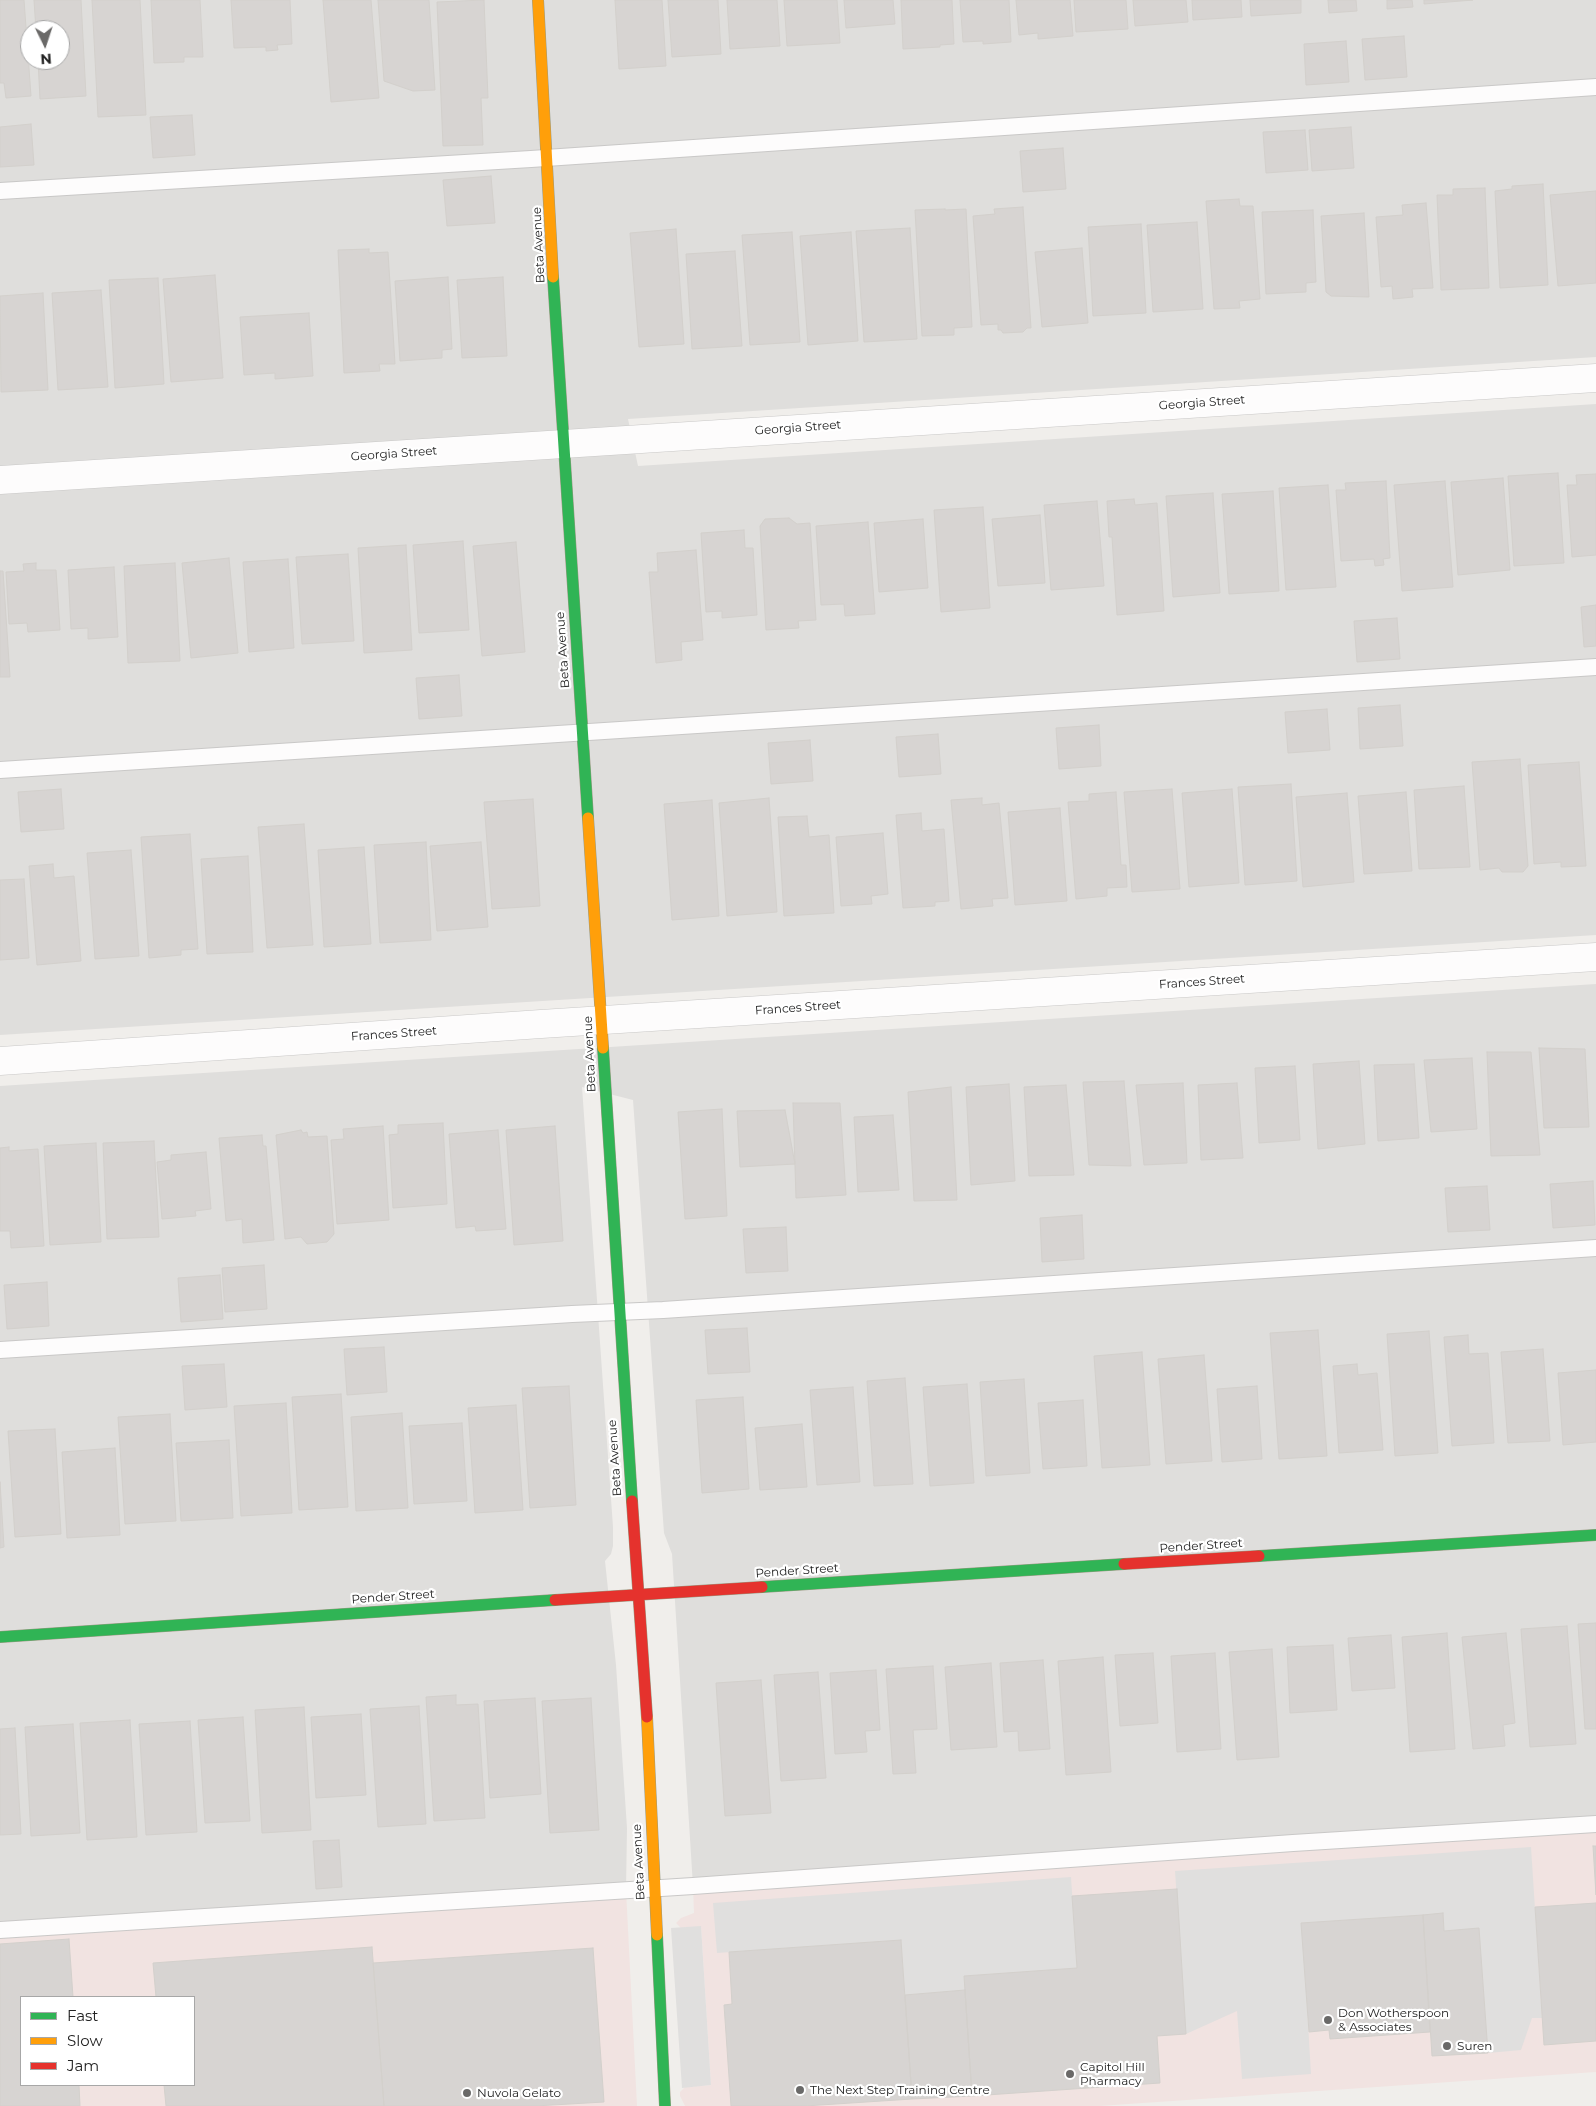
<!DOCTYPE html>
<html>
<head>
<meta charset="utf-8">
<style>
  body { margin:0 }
  #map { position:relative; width:1596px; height:2106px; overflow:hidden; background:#f0eeeb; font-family:Montserrat,sans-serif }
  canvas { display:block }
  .legend { position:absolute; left:20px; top:1996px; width:175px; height:90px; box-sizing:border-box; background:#fff; border:1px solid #a7a7a7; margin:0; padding:6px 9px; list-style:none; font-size:15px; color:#222 }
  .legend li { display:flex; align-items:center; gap:10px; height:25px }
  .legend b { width:25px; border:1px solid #a7a7a7 }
  .north { position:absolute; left:20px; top:20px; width:50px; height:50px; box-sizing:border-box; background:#fff; border:1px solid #a7a7a7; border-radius:50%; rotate:176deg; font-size:14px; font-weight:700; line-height:20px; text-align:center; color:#222 }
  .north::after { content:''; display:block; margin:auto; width:18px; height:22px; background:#6a6968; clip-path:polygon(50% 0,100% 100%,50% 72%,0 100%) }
</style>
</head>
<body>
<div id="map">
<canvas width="1596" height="2106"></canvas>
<ul class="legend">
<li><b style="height:6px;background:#30b455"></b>Fast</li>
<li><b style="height:6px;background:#ff9f0a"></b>Slow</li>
<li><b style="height:6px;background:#e5322d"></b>Jam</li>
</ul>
<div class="north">N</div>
</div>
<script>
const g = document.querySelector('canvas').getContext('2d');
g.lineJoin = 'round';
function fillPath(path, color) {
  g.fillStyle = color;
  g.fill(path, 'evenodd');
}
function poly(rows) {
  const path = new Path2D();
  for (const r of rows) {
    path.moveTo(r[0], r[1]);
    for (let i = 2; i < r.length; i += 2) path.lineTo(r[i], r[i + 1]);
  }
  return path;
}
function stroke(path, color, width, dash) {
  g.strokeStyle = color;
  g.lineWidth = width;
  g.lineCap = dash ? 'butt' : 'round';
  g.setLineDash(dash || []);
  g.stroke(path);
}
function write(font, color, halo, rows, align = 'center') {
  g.font = font + ' Montserrat,sans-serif';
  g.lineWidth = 4.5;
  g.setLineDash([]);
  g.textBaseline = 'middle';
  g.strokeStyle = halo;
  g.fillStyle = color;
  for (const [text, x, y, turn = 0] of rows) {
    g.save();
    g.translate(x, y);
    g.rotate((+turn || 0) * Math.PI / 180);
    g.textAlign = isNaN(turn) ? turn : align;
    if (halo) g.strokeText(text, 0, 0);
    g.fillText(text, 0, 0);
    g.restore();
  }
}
const residential = poly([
  [0,0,1596,0,1596,357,628,419,638,466,1596,404,1596,935,0,1035],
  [30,30,60,30,60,60,30,60],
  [1596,984,1596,1825,693,1886,672,1554,664,1533,633,1100,582,1087,613,1527,613,1546,611,1554,605,1561,616,1665,627,1828,626,1890,0,1930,0,1086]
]);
const commercial = poly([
  [1596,1825,1596,2072,1099,2106,685,2106,680,2096,680,2092,685,2087,711,2085,701,1927,681,1928,676,1923,681,1918,694,1913,693,1886],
  [626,1890,637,2106,0,2106,0,1930],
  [21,1997,194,1997,194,2085,21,2085]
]);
const parking = poly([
  [1531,1847,1542,2018,1532,2018,1521,2050,1488,2053,1479,1929,1444,1931,1443,1914,1302,1923,1311,2074,1242,2079,1237,2011,1186,2034,1175,1871],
  [1071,1877,1077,1968,964,1976,965,1990,905,1995,901,1940,717,1953,713,1903],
  [701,1926,711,2085,682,2088,671,1928]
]);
const building = poly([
  [0,0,24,0,31,96,6,98,4,83,0,83,0,0],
  [34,0,81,0,86,96,40,99,38,60,60,60,60,30,36,30,34,0],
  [92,0,140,0,146,115,98,117,92,0],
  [151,0,200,0,203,57,184,57,184,62,154,63,151,0],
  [231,0,290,0,292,44,277,45,278,50,266,51,266,47,234,48,231,0],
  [323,0,371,0,379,98,331,102,323,0],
  [378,0,429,0,435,90,413,91,384,81,378,0],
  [484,0,488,98,481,98,483,145,443,146,437,2,484,0],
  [615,0,662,0,666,66,619,69,615,0],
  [668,0,718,0,721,54,672,57,668,0],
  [727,0,777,0,780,46,730,49,727,0],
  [784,0,837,0,840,43,787,46,784,0],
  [844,0,893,0,895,24,846,28,844,0],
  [901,0,952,0,954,44,940,45,940,47,903,49,901,0],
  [960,0,1009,0,1011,42,983,44,983,41,963,42,960,0],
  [1016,0,1070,0,1073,36,1038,39,1038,33,1019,35,1016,0],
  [1074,0,1126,0,1128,29,1076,32,1074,0],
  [1133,0,1186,0,1188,22,1135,26,1133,0],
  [1192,0,1241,0,1242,17,1193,20,1192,0],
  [1250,0,1301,0,1301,13,1251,16,1250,0],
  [1328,0,1356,0,1357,11,1329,13,1328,0],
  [1387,0,1412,0,1413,7,1387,9,1387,0],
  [1424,0,1473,0,1424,4,1424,0],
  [1404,36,1407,77,1365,80,1362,39,1404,36],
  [1346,41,1349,82,1306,85,1304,44,1346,41],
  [192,115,195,155,153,158,150,117,192,115],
  [31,124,34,165,0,167,0,127,31,124],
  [1351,127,1354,168,1312,171,1309,130,1351,127],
  [1305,130,1308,170,1266,173,1263,132,1305,130],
  [1063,148,1066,189,1023,192,1020,151,1063,148],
  [491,176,495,223,447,226,443,180,491,176],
  [1543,184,1548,285,1500,288,1495,191,1512,189,1512,186,1543,184],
  [1485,188,1489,288,1441,290,1437,195,1453,195,1453,189,1485,188],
  [1596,191,1596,283,1558,286,1550,195,1596,191],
  [1239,199,1240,206,1253,206,1260,299,1239,301,1240,308,1214,309,1206,201,1239,199],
  [1426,203,1433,288,1412,289,1413,297,1393,299,1392,286,1381,287,1376,217,1403,215,1402,205,1426,203],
  [1023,207,1031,328,1027,328,1023,332,1003,333,1001,330,998,330,998,324,981,325,973,216,995,214,994,209,1023,207],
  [945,209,945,210,966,209,972,327,954,328,954,335,922,336,915,210,945,209],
  [1313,210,1316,282,1306,283,1306,292,1266,294,1262,212,1313,210],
  [1364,213,1369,297,1331,296,1326,292,1321,216,1364,213],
  [1197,222,1203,309,1153,312,1147,225,1197,222],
  [1141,224,1146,313,1093,316,1088,227,1141,224],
  [910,228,917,339,864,342,856,231,910,228],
  [676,229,684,344,639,347,630,233,676,229],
  [792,232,800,342,750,345,742,235,792,232],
  [851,232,858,341,808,345,800,236,851,232],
  [1082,248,1088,323,1042,327,1035,252,1082,248],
  [369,249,369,253,388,252,395,364,379,364,380,371,344,373,338,250,369,249],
  [735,251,742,346,692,349,686,254,735,251],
  [215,275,223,378,171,382,163,279,215,275],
  [448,277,452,349,442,350,442,358,400,361,395,281,448,277],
  [503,277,507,356,462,358,457,280,503,277],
  [158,278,164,384,115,388,109,280,158,278],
  [101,290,108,387,58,390,52,293,101,290],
  [43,293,48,390,1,392,0,296,43,293],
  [309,313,313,376,275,379,275,373,244,375,240,317,309,313],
  [1558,473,1564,563,1514,566,1508,476,1558,473],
  [1596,474,1596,555,1572,557,1567,485,1577,485,1576,475,1596,474],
  [1503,478,1510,570,1458,575,1451,482,1503,478],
  [1386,481,1390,558,1383,559,1384,565,1375,566,1374,559,1341,561,1336,490,1346,490,1345,483,1386,481],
  [1445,481,1453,587,1402,591,1394,485,1445,481],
  [1328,485,1336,587,1286,590,1279,488,1328,485],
  [1273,491,1279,591,1229,594,1222,494,1273,491],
  [1213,493,1220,593,1173,597,1166,496,1213,493],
  [1134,499,1135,505,1157,503,1164,611,1117,615,1112,537,1109,537,1107,501,1134,499],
  [1097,501,1104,586,1051,590,1044,505,1097,501],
  [983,507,990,608,941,612,934,510,983,507],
  [1040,515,1045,583,998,586,992,519,1040,515],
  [789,518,797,524,810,523,816,620,798,621,799,628,766,630,760,526,765,519,789,518],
  [923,519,928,588,879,592,874,523,923,519],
  [868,522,875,614,845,616,844,604,821,605,816,526,868,522],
  [744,530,745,548,753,548,757,615,722,618,722,611,706,612,701,533,744,530],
  [463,541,469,630,419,633,413,545,463,541],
  [516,542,525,652,482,656,473,546,516,542],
  [406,545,412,650,364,653,358,548,406,545],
  [696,550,703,640,681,642,682,660,656,663,649,572,658,572,657,553,696,550],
  [348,554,354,641,302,644,296,557,348,554],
  [229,558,238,653,191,658,182,563,229,558],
  [288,559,294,648,249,652,243,562,288,559],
  [36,563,36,570,56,570,60,630,28,632,27,623,9,624,6,572,24,571,23,564,36,563],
  [175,563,180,661,128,663,124,566,175,563],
  [114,567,118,637,88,639,88,628,71,629,68,570,114,567],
  [0,571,3,571,10,677,0,677,0,571],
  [1596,605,1596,646,1584,647,1581,607,1596,605],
  [1397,618,1400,659,1357,662,1354,621,1397,618],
  [459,675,462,716,419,719,416,678,459,675],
  [1400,705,1403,746,1360,749,1358,708,1400,705],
  [1327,709,1330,750,1288,753,1285,712,1327,709],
  [1099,725,1101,766,1059,769,1056,728,1099,725],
  [938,734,941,774,899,777,896,737,938,734],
  [810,740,813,781,771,784,768,743,810,740],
  [1520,759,1528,866,1523,872,1502,872,1499,868,1480,870,1472,762,1520,759],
  [1579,762,1586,866,1561,867,1561,862,1534,864,1528,765,1579,762],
  [1291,784,1297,881,1245,885,1238,787,1291,784],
  [1464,786,1470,867,1419,869,1414,790,1464,786],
  [61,789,64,829,21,832,18,792,61,789],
  [1172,789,1180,889,1132,892,1124,792,1172,789],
  [1232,789,1239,883,1189,887,1182,793,1232,789],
  [1116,792,1121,865,1126,865,1127,887,1107,888,1107,896,1076,899,1068,802,1089,801,1089,794,1116,792],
  [1406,792,1412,871,1364,874,1358,796,1406,792],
  [1347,793,1354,882,1303,887,1296,797,1347,793],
  [769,798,777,912,727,916,719,803,769,798],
  [982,798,982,805,999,803,1008,898,992,899,993,906,961,909,951,800,982,798],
  [533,799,540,906,492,909,484,802,533,799],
  [712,800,719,916,672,920,664,804,712,800],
  [1060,808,1067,901,1015,905,1008,812,1060,808],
  [921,813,922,831,944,829,949,901,935,902,935,906,903,908,896,815,921,813],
  [807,816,809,837,829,835,834,913,784,916,778,817,807,816],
  [304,824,313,945,267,948,258,827,304,824],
  [883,833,888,894,871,896,872,904,841,906,836,837,883,833],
  [190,834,198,949,181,950,181,955,149,958,141,837,190,834],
  [426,842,431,940,380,943,374,845,426,842],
  [481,842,488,927,437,931,430,846,481,842],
  [364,847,371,944,324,947,318,850,364,847],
  [131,850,139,956,95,959,87,853,131,850],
  [248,856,253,952,207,954,201,859,248,856],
  [53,864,54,878,74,876,81,961,37,965,29,866,53,864],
  [24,879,29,958,0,960,0,880,24,879],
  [1539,1048,1585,1049,1589,1127,1544,1128,1539,1048],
  [1487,1052,1531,1052,1540,1155,1491,1156,1487,1052],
  [1472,1058,1477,1129,1431,1132,1424,1060,1472,1058],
  [1359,1061,1365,1144,1318,1149,1313,1064,1359,1061],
  [1414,1064,1419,1138,1378,1141,1374,1065,1414,1064],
  [1295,1066,1300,1140,1259,1143,1255,1068,1295,1066],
  [1124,1081,1131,1166,1089,1165,1083,1082,1124,1081],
  [1183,1083,1187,1163,1144,1165,1136,1085,1183,1083],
  [1237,1083,1243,1158,1201,1160,1198,1085,1237,1083],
  [1009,1084,1015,1181,971,1185,966,1087,1009,1084],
  [1066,1085,1074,1175,1029,1176,1024,1087,1066,1085],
  [951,1087,957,1200,914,1201,908,1092,951,1087],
  [793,1103,840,1103,846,1195,796,1198,793,1103],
  [722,1109,727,1216,685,1219,678,1112,722,1109],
  [785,1110,795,1164,740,1167,737,1111,785,1110],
  [893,1115,899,1190,858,1192,854,1117,893,1115],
  [443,1123,447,1204,393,1208,389,1135,398,1134,398,1125,443,1123],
  [383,1126,389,1220,337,1224,331,1140,344,1139,343,1129,383,1126],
  [555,1126,563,1241,514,1245,506,1130,555,1126],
  [301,1130,303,1133,307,1132,308,1137,327,1136,334,1234,327,1242,307,1244,301,1237,285,1239,276,1135,301,1130],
  [498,1130,506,1229,476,1231,475,1226,456,1228,449,1134,498,1130],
  [262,1135,263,1146,266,1146,274,1240,243,1243,242,1219,226,1221,219,1138,262,1135],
  [154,1141,159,1237,107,1239,103,1143,154,1141],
  [96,1143,101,1242,50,1245,44,1146,96,1143],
  [9,1147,9,1151,38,1149,44,1246,11,1248,10,1231,0,1231,0,1148,9,1147],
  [206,1152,211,1209,195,1211,196,1216,162,1219,157,1162,171,1160,171,1155,206,1152],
  [1593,1181,1595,1225,1553,1228,1550,1184,1593,1181],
  [1487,1186,1490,1230,1448,1232,1445,1188,1487,1186],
  [1082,1215,1084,1259,1042,1262,1040,1218,1082,1215],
  [786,1227,788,1271,746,1273,743,1229,786,1227],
  [264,1265,267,1309,225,1312,222,1268,264,1265],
  [220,1275,223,1319,181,1322,178,1278,220,1275],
  [47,1282,49,1326,7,1329,4,1285,47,1282],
  [747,1328,750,1372,708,1374,705,1330,747,1328],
  [1318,1330,1327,1456,1279,1459,1270,1333,1318,1330],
  [1429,1331,1438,1453,1395,1456,1387,1334,1429,1331],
  [1468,1335,1469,1354,1488,1353,1494,1443,1452,1446,1444,1337,1468,1335],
  [384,1347,387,1392,347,1395,344,1349,384,1347],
  [1543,1349,1550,1441,1508,1443,1501,1352,1543,1349],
  [1142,1352,1150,1465,1102,1468,1094,1356,1142,1352],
  [1204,1355,1212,1461,1166,1464,1158,1359,1204,1355],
  [224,1364,227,1407,185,1410,182,1366,224,1364],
  [1357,1364,1358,1375,1377,1373,1383,1450,1339,1453,1333,1366,1357,1364],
  [1596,1370,1596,1442,1563,1445,1558,1373,1596,1370],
  [905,1378,913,1484,874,1486,867,1381,905,1378],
  [1024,1379,1030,1473,986,1476,980,1382,1024,1379],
  [967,1384,974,1483,930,1486,923,1387,967,1384],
  [569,1386,576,1505,530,1508,522,1388,569,1386],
  [1257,1386,1262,1459,1222,1462,1217,1389,1257,1386],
  [853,1387,860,1482,817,1485,810,1390,853,1387],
  [341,1394,348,1507,299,1510,292,1397,341,1394],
  [743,1397,749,1489,702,1493,696,1400,743,1397],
  [1083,1400,1087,1466,1043,1469,1038,1403,1083,1400],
  [286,1403,292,1513,241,1516,234,1406,286,1403],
  [516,1405,523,1510,475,1513,468,1408,516,1405],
  [402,1413,408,1508,356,1511,351,1417,402,1413],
  [170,1414,176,1521,125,1524,118,1417,170,1414],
  [462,1423,467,1501,414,1504,409,1426,462,1423],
  [802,1424,807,1487,760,1490,755,1428,802,1424],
  [55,1429,61,1534,15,1537,8,1431,55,1429],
  [229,1440,233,1518,181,1521,176,1443,229,1440],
  [115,1448,120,1535,67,1538,62,1452,115,1448],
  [0,1482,4,1547,0,1548,0,1482],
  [1596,1623,1596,1729,1585,1729,1578,1624,1596,1623],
  [1567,1626,1576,1744,1530,1747,1521,1629,1567,1626],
  [1447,1633,1455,1749,1410,1752,1402,1637,1447,1633],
  [1506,1633,1515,1723,1503,1725,1505,1746,1473,1749,1462,1637,1506,1633],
  [1391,1635,1395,1688,1352,1691,1348,1638,1391,1635],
  [1333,1645,1337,1710,1290,1713,1287,1647,1333,1645],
  [1272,1649,1279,1757,1237,1760,1229,1652,1272,1649],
  [1153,1653,1158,1723,1120,1726,1115,1655,1153,1653],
  [1215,1653,1221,1749,1177,1752,1171,1656,1215,1653],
  [1103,1657,1111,1772,1066,1775,1058,1661,1103,1657],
  [1043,1660,1050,1749,1019,1751,1018,1731,1004,1732,1000,1663,1043,1660],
  [991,1663,997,1747,951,1750,945,1667,991,1663],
  [933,1666,937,1729,913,1730,916,1773,893,1774,886,1669,933,1666],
  [876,1670,880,1730,865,1731,867,1752,835,1754,830,1673,876,1670],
  [818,1672,826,1778,781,1781,774,1675,818,1672],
  [761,1680,771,1813,725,1816,716,1683,761,1680],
  [456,1695,456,1705,478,1704,485,1818,434,1821,426,1697,456,1695],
  [535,1698,541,1794,490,1798,484,1701,535,1698],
  [591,1698,599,1830,550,1833,542,1701,591,1698],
  [419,1706,426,1824,378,1827,370,1709,419,1706],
  [304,1707,311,1830,262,1833,255,1710,304,1707],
  [361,1714,366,1795,316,1798,311,1717,361,1714],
  [243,1717,250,1821,205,1823,198,1720,243,1717],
  [130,1720,137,1837,87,1840,80,1723,130,1720],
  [190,1721,197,1832,146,1835,139,1724,190,1721],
  [73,1724,80,1833,31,1836,25,1727,73,1724],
  [15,1728,21,1834,0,1835,0,1729,15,1728],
  [339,1840,342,1887,316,1889,313,1841,339,1840],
  [1593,1846,1596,1846,1596,1895,1593,1846],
  [1177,1889,1186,2034,1157,2036,1160,2083,972,2096,964,1976,1077,1968,1072,1896,1177,1889],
  [1596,1903,1596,2041,1544,2045,1535,1907,1596,1903],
  [1443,1913,1444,1931,1479,1928,1488,2053,1432,2056,1423,1915,1443,1913],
  [1423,1915,1430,2032,1330,2039,1329,2030,1309,2032,1301,1923,1423,1915],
  [69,1939,73,1997,21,1997,21,2085,79,2085,80,2106,0,2106,0,1944,69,1939],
  [901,1940,912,2099,805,2106,731,2106,724,2005,732,2004,729,1952,901,1940],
  [372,1947,384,2106,166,2106,164,2085,194,2085,194,1997,156,1997,153,1963,372,1947],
  [593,1948,604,2102,535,2106,384,2106,373,1963,593,1948],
  [965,1990,972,2096,912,2099,905,1995,965,1990]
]);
const lane = poly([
  [0,191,531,159,1596,87],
  [0,770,1596,667],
  [0,1350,572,1314,663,1310,1596,1248],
  [0,1930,693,1886,1293,1843,1596,1824]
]);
const street = poly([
  [0,480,1596,378],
  [0,1061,541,1024,1596,957]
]);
const fast = poly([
  [553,277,588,818],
  [603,1048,632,1501],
  [1259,1556,1596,1535],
  [762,1587,1124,1564],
  [0,1637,555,1600],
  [657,1935,665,2106]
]);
const slow = poly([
  [538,0,553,277],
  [588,818,603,1048],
  [647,1717,657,1935]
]);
const jam = poly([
  [632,1501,647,1717],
  [1124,1564,1259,1556],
  [555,1600,762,1587]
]);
const markers = [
  [1328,2020,5,"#6a6968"],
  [1447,2046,5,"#6a6968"],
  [1070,2074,5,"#6a6968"],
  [800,2090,5,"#6a6968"],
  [467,2093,5,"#6a6968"]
];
const streetNames = [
  ["Beta Avenue",539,245,-93],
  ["Georgia Street",1202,403,-4],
  ["Georgia Street",798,428,-4],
  ["Georgia Street",394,454,-4],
  ["Beta Avenue",563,650,-94],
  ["Frances Street",1202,982,-4],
  ["Frances Street",798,1008,-4],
  ["Frances Street",394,1034,-4],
  ["Beta Avenue",590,1054,-93],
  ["Beta Avenue",615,1458,-94],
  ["Pender Street",1201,1546,-4],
  ["Pender Street",797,1571,-4],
  ["Pender Street",393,1597,-4],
  ["Beta Avenue",639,1862,-93]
];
const poiNames = [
  ["Don Wotherspoon",1338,2013],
  ["& Associates",1338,2027],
  ["Suren",1457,2046],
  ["Capitol Hill",1080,2067],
  ["Pharmacy",1080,2081],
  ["The Next Step Training Centre",810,2090],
  ["Nuvola Gelato",477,2093]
];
fillPath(residential, '#dfdedc');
fillPath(commercial, '#f1e3e1');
fillPath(parking, '#e0dfde');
fillPath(building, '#d7d4d2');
stroke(building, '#d3d0cc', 1);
stroke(lane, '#c9c8c7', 18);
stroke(street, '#c9c8c7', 29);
stroke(fast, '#999a82', 12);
stroke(slow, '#999a82', 12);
stroke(jam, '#999a82', 12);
stroke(lane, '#fdfcfc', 16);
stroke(street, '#fdfcfc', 28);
stroke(fast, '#30b455', 11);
stroke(slow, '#ff9f0a', 11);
stroke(jam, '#e5322d', 11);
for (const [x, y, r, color] of markers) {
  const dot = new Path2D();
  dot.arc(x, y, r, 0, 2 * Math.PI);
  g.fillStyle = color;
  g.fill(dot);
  stroke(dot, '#fff', 2);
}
write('12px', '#222', '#fff', streetNames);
write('12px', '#222', '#fff', poiNames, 'left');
</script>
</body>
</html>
